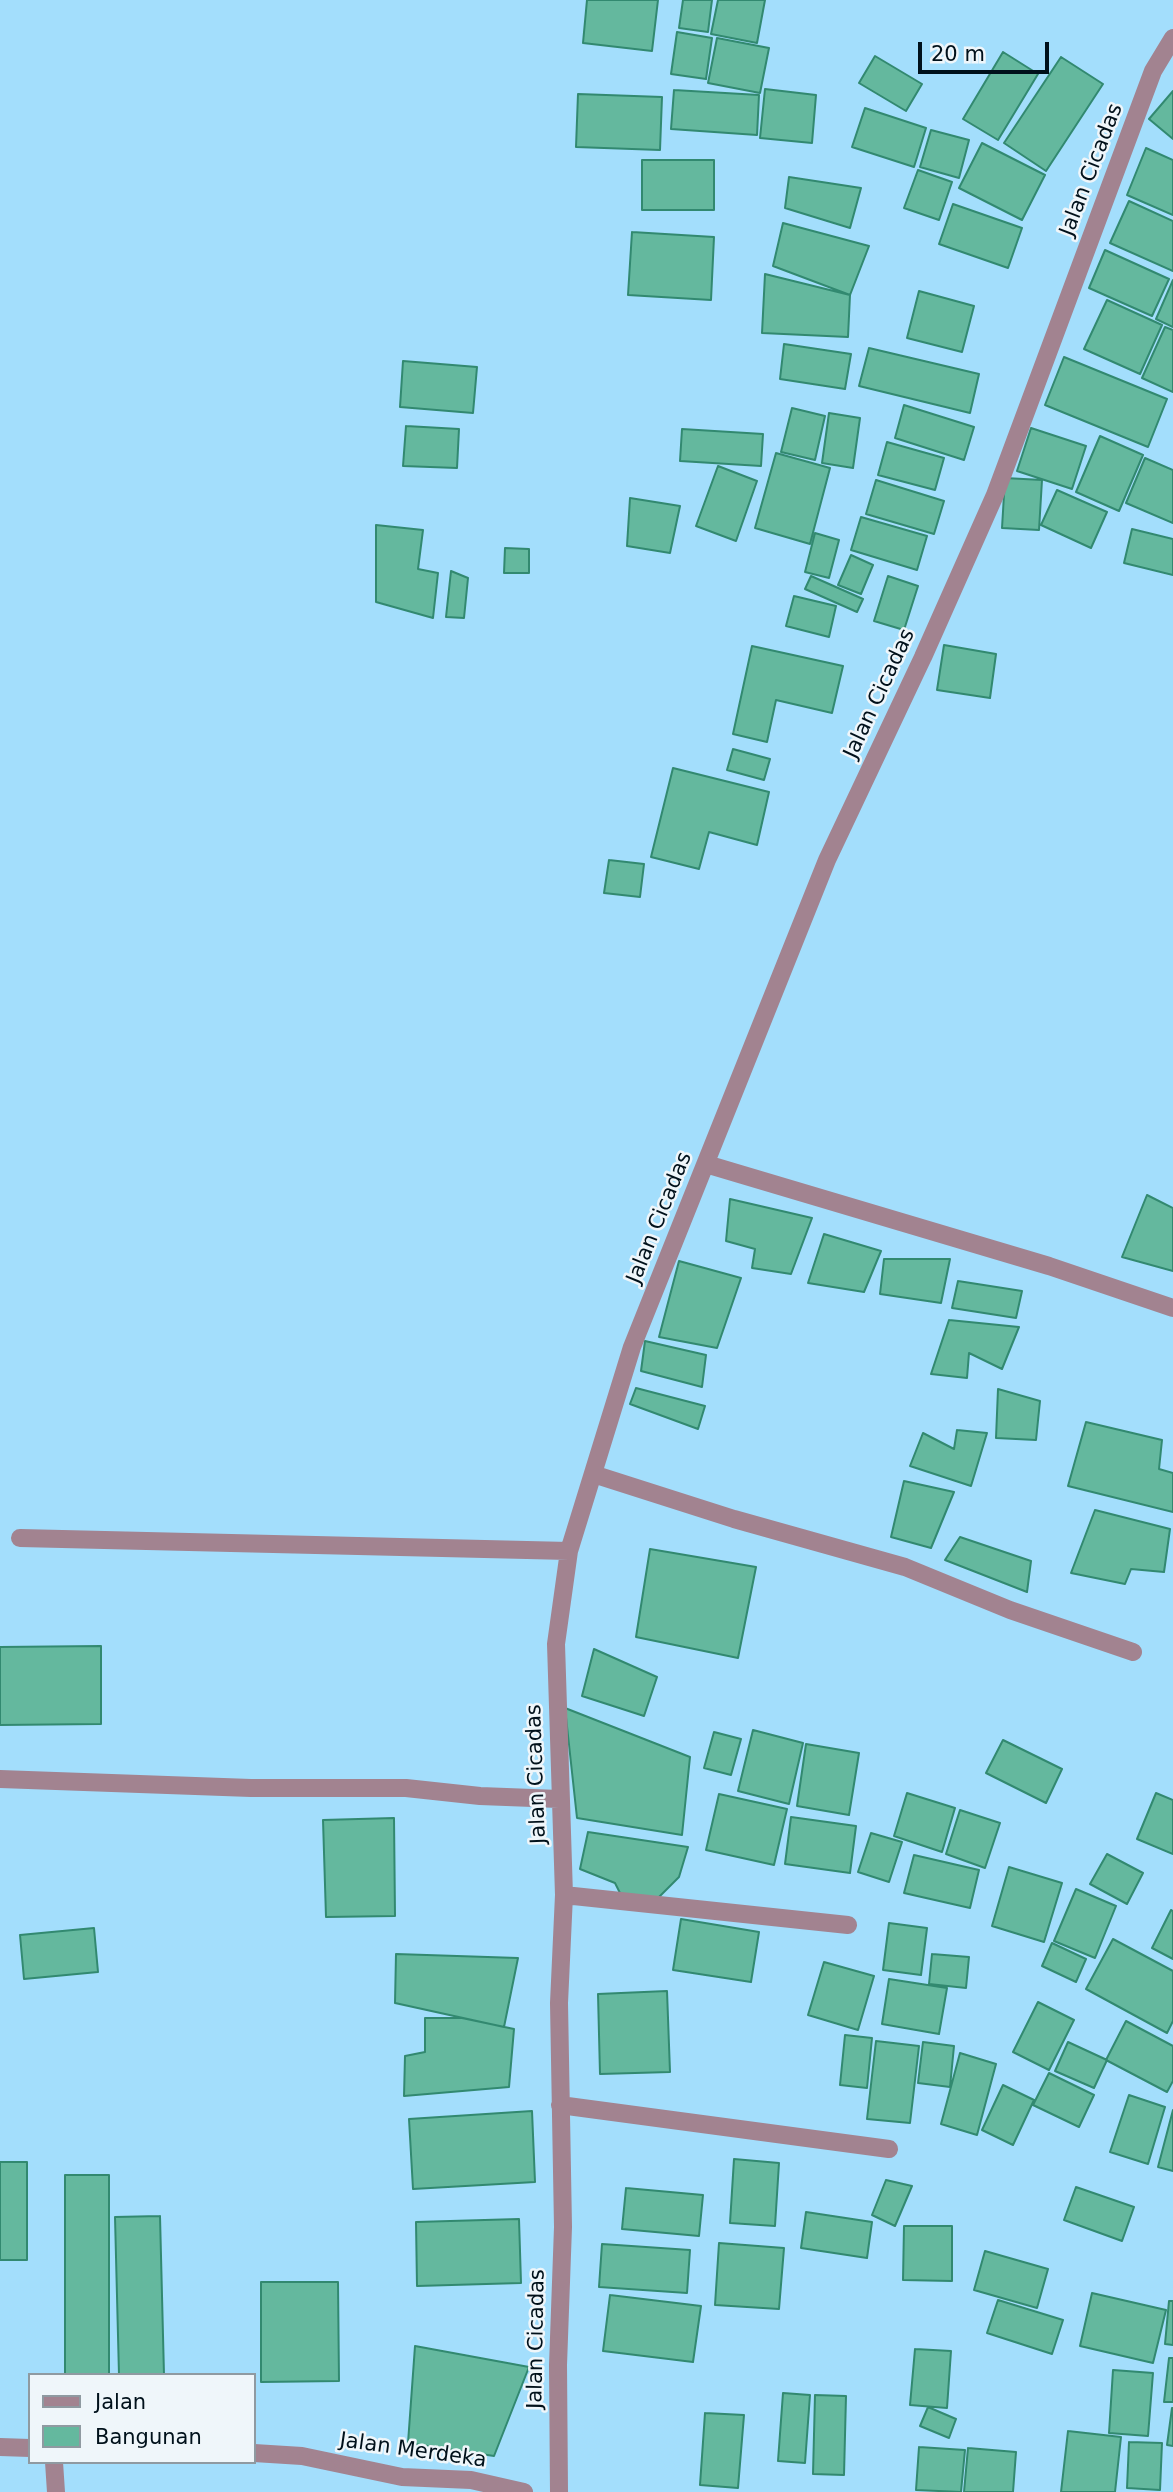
<!DOCTYPE html>
<html>
<head>
<meta charset="utf-8">
<style>
  body { margin:0 }
  #map { position:relative; width:1173px; height:2492px; overflow:hidden; background:#a3defc; font-family:"DejaVu Sans",sans-serif }
  canvas { display:block }
  .legend { position:absolute; left:28px; top:2373px; width:228px; height:91px; box-sizing:border-box; background:#eff6fa; border:2px solid #8f9aa1; margin:0; padding:9px 12px; list-style:none; font-size:21px; color:#00111b }
  .legend li { display:flex; align-items:center; gap:14px; height:35px }
  .legend b { width:35px; border:2px solid #8f9aa1 }
  .scale { position:absolute; left:918px; top:42px; width:131px; height:32px; box-sizing:border-box; border:4px solid #00111b; border-top:0; padding-left:9px; font-size:21px; line-height:24px; white-space:nowrap; color:#00111b; -webkit-text-stroke:5px #eff6fa; paint-order:stroke }
</style>
</head>
<body>
<div id="map">
<canvas width="1173" height="2492"></canvas>
<ul class="legend">
<li><b style="height:9px;background:#a28390"></b>Jalan</li>
<li><b style="height:19px;background:#64b89e"></b>Bangunan</li>
</ul>
<div class="scale">20 m</div>
</div>
<script>
const g = document.querySelector('canvas').getContext('2d');
g.lineJoin = 'round';
function fillPath(path, color) {
  g.fillStyle = color;
  g.fill(path, 'evenodd');
}
function poly(rows) {
  const path = new Path2D();
  for (const r of rows) {
    path.moveTo(r[0], r[1]);
    for (let i = 2; i < r.length; i += 2) path.lineTo(r[i], r[i + 1]);
  }
  return path;
}
function stroke(path, color, width, dash) {
  g.strokeStyle = color;
  g.lineWidth = width;
  g.lineCap = dash ? 'butt' : 'round';
  g.setLineDash(dash || []);
  g.stroke(path);
}
function write(font, color, halo, rows, align = 'center') {
  g.font = font + ' "DejaVu Sans",sans-serif';
  g.lineWidth = 5;
  g.setLineDash([]);
  g.textBaseline = 'middle';
  g.strokeStyle = halo;
  g.fillStyle = color;
  for (const [text, x, y, turn = 0] of rows) {
    g.save();
    g.translate(x, y);
    g.rotate((+turn || 0) * Math.PI / 180);
    g.textAlign = isNaN(turn) ? turn : align;
    if (halo) g.strokeText(text, 0, 0);
    g.fillText(text, 0, 0);
    g.restore();
  }
}
const building = poly([
  [587,0,658,0,652,51,583,43,587,0],
  [683,0,712,0,708,32,679,28,683,0],
  [718,0,765,0,757,43,711,34,718,0],
  [677,32,712,38,706,79,671,74,677,32],
  [717,38,769,48,760,93,708,83,717,38],
  [1003,52,1038,74,998,140,963,119,1003,52],
  [875,56,922,84,906,111,859,83,875,56],
  [1061,57,1103,84,1046,171,1004,143,1061,57],
  [765,89,816,95,812,143,760,138,765,89],
  [674,90,759,95,757,135,671,129,674,90],
  [1173,91,1173,139,1149,119,1173,91],
  [578,94,662,97,660,150,576,147,578,94],
  [865,108,926,128,914,167,852,147,865,108],
  [931,130,969,140,959,178,920,167,931,130],
  [982,143,1045,175,1022,220,959,188,982,143],
  [1146,148,1173,160,1173,215,1127,195,1146,148],
  [642,160,714,160,714,210,642,210,642,160],
  [918,170,952,182,939,220,904,208,918,170],
  [789,177,861,188,850,228,785,208,789,177],
  [1129,201,1173,221,1173,271,1110,243,1129,201],
  [953,204,1022,228,1008,268,939,244,953,204],
  [783,223,869,246,850,295,773,266,783,223],
  [632,232,714,237,711,300,628,295,632,232],
  [1105,250,1169,279,1152,316,1089,288,1105,250],
  [765,274,850,295,848,337,762,333,765,274],
  [1173,280,1173,327,1156,319,1173,280],
  [919,291,974,306,962,352,907,338,919,291],
  [1107,300,1162,325,1140,374,1084,349,1107,300],
  [1165,327,1173,330,1173,392,1142,378,1165,327],
  [784,344,851,354,845,389,780,379,784,344],
  [869,348,979,374,970,413,859,386,869,348],
  [1064,357,1167,399,1148,447,1045,405,1064,357],
  [403,361,477,367,473,413,400,407,403,361],
  [904,405,974,427,964,460,895,438,904,405],
  [792,408,825,416,815,460,781,452,792,408],
  [829,413,860,418,853,468,822,463,829,413],
  [406,426,459,429,457,468,403,466,406,426],
  [1031,428,1086,446,1072,489,1017,471,1031,428],
  [682,429,763,434,761,466,680,461,682,429],
  [1100,436,1143,455,1119,511,1076,492,1100,436],
  [887,442,944,458,935,490,878,475,887,442],
  [776,453,830,468,810,544,755,528,776,453],
  [1145,458,1173,470,1173,523,1126,503,1145,458],
  [718,466,757,481,736,541,696,526,718,466],
  [1005,478,1042,480,1039,530,1002,528,1005,478],
  [876,480,944,501,934,534,866,514,876,480],
  [1057,490,1107,512,1091,548,1041,525,1057,490],
  [630,498,680,506,670,553,627,546,630,498],
  [861,517,927,536,917,570,851,550,861,517],
  [376,525,423,530,418,569,438,573,433,618,376,602,376,525],
  [1132,529,1173,539,1173,575,1124,563,1132,529],
  [815,533,839,540,829,578,805,572,815,533],
  [505,548,529,549,529,573,504,573,505,548],
  [851,555,873,565,861,594,838,585,851,555],
  [451,571,468,578,464,618,446,617,451,571],
  [811,576,863,599,857,612,805,589,811,576],
  [888,576,918,586,904,630,874,621,888,576],
  [794,596,836,606,829,637,786,626,794,596],
  [944,645,996,654,990,698,937,690,944,645],
  [752,646,843,666,832,713,776,700,767,742,733,734,752,646],
  [733,749,770,759,764,780,727,770,733,749],
  [673,768,769,792,757,845,709,832,699,869,651,857,673,768],
  [609,860,644,864,640,897,604,893,609,860],
  [1147,1195,1173,1208,1173,1271,1122,1257,1147,1195],
  [730,1199,812,1218,791,1274,752,1268,755,1249,726,1241,730,1199],
  [824,1234,881,1251,864,1292,808,1283,824,1234],
  [884,1259,950,1259,941,1303,880,1294,884,1259],
  [679,1261,741,1278,717,1348,659,1337,679,1261],
  [958,1281,1022,1291,1016,1318,952,1308,958,1281],
  [949,1320,1019,1327,1002,1369,969,1353,967,1378,931,1374,949,1320],
  [645,1341,706,1355,702,1387,641,1371,645,1341],
  [636,1388,705,1406,698,1429,630,1404,636,1388],
  [998,1389,1040,1401,1036,1440,996,1438,998,1389],
  [1086,1422,1162,1440,1159,1469,1173,1473,1173,1512,1068,1486,1086,1422],
  [957,1430,987,1433,971,1486,910,1466,923,1433,954,1449,957,1430],
  [904,1481,954,1492,931,1548,891,1537,904,1481],
  [1095,1510,1170,1529,1164,1572,1131,1569,1125,1584,1071,1573,1095,1510],
  [960,1537,1031,1561,1027,1592,945,1560,960,1537],
  [650,1549,756,1567,738,1658,636,1637,650,1549],
  [101,1646,101,1724,0,1725,0,1647,101,1646],
  [594,1649,657,1677,644,1716,582,1696,594,1649],
  [565,1708,690,1757,682,1835,577,1818,565,1708],
  [753,1730,803,1743,789,1804,738,1791,753,1730],
  [714,1732,741,1739,731,1775,704,1768,714,1732],
  [1003,1740,1062,1769,1046,1803,986,1773,1003,1740],
  [806,1744,859,1753,849,1815,797,1806,806,1744],
  [907,1793,955,1808,942,1852,894,1836,907,1793],
  [1156,1793,1173,1800,1173,1854,1137,1839,1156,1793],
  [719,1794,787,1809,774,1865,706,1850,719,1794],
  [960,1810,1000,1823,985,1868,946,1854,960,1810],
  [791,1817,856,1826,850,1873,785,1864,791,1817],
  [394,1818,395,1916,326,1917,323,1820,394,1818],
  [588,1832,688,1847,679,1877,657,1899,621,1895,615,1883,580,1869,588,1832],
  [871,1833,902,1842,889,1882,858,1872,871,1833],
  [1107,1854,1143,1873,1127,1904,1090,1884,1107,1854],
  [914,1855,979,1870,970,1908,904,1893,914,1855],
  [1009,1867,1062,1883,1044,1942,992,1926,1009,1867],
  [1076,1889,1116,1906,1095,1958,1054,1941,1076,1889],
  [1171,1910,1173,1911,1173,1959,1152,1948,1171,1910],
  [681,1919,759,1932,751,1982,673,1970,681,1919],
  [889,1923,927,1928,921,1975,883,1970,889,1923],
  [94,1928,98,1972,24,1979,20,1935,94,1928],
  [1113,1939,1173,1971,1173,2021,1167,2033,1086,1989,1113,1939],
  [1052,1943,1086,1959,1076,1982,1042,1966,1052,1943],
  [396,1954,518,1958,504,2027,395,2003,396,1954],
  [932,1954,969,1957,966,1988,929,1984,932,1954],
  [824,1962,874,1976,858,2030,808,2015,824,1962],
  [889,1979,947,1988,939,2034,882,2024,889,1979],
  [667,1991,670,2072,600,2074,598,1994,667,1991],
  [1038,2002,1074,2020,1049,2070,1013,2052,1038,2002],
  [425,2018,462,2018,514,2029,509,2087,404,2096,405,2056,425,2052,425,2018],
  [1126,2021,1173,2046,1173,2081,1167,2092,1106,2060,1126,2021],
  [845,2035,872,2038,867,2088,840,2085,845,2035],
  [876,2041,919,2046,910,2123,867,2119,876,2041],
  [923,2042,954,2046,950,2087,918,2083,923,2042],
  [1068,2042,1107,2060,1094,2088,1055,2071,1068,2042],
  [960,2053,996,2064,977,2135,941,2124,960,2053],
  [1049,2073,1094,2095,1079,2127,1033,2105,1049,2073],
  [1003,2085,1034,2100,1013,2145,982,2130,1003,2085],
  [1129,2095,1165,2107,1148,2164,1110,2152,1129,2095],
  [1173,2110,1173,2171,1158,2167,1173,2110],
  [532,2111,535,2182,413,2189,409,2119,532,2111],
  [734,2159,779,2163,775,2226,730,2223,734,2159],
  [0,2162,27,2162,27,2260,0,2260,0,2162],
  [65,2175,109,2175,109,2375,65,2375,65,2175],
  [886,2180,912,2186,895,2226,872,2215,886,2180],
  [1076,2187,1134,2207,1122,2241,1064,2220,1076,2187],
  [626,2188,703,2195,699,2236,622,2229,626,2188],
  [806,2212,872,2222,867,2258,801,2248,806,2212],
  [160,2216,164,2375,119,2375,115,2217,160,2216],
  [519,2219,521,2283,417,2286,416,2222,519,2219],
  [904,2226,952,2226,952,2281,903,2280,904,2226],
  [719,2243,784,2248,779,2309,715,2305,719,2243],
  [602,2244,690,2250,687,2293,599,2287,602,2244],
  [985,2251,1048,2269,1037,2308,974,2290,985,2251],
  [261,2282,338,2282,339,2381,261,2382,261,2282],
  [1092,2293,1166,2310,1153,2363,1080,2346,1092,2293],
  [610,2295,701,2306,693,2362,603,2351,610,2295],
  [998,2300,1063,2320,1052,2354,987,2333,998,2300],
  [1169,2301,1173,2301,1173,2345,1165,2344,1169,2301],
  [415,2346,529,2367,494,2456,408,2443,415,2346],
  [915,2349,951,2351,947,2408,910,2405,915,2349],
  [1169,2358,1173,2358,1173,2402,1164,2402,1169,2358],
  [1113,2370,1153,2373,1148,2436,1109,2433,1113,2370],
  [783,2393,810,2395,805,2463,778,2461,783,2393],
  [815,2395,846,2396,844,2475,813,2474,815,2395],
  [928,2407,956,2419,949,2438,920,2426,928,2407],
  [1172,2408,1173,2408,1173,2446,1167,2445,1172,2408],
  [705,2413,744,2415,738,2488,700,2485,705,2413],
  [1068,2431,1121,2437,1115,2492,1061,2492,1068,2431],
  [1129,2442,1162,2443,1160,2490,1127,2488,1129,2442],
  [919,2447,965,2450,961,2492,916,2490,919,2447],
  [968,2448,1016,2452,1013,2492,964,2492,968,2448]
]);
const minor = poly([
  [706,1164,1049,1266,1173,1308],
  [593,1474,734,1519,905,1567,1010,1610,1133,1652],
  [20,1538,569,1551],
  [0,1779,251,1788,406,1788,480,1796,559,1799],
  [564,1895,848,1925],
  [560,2105,889,2149],
  [0,2447,30,2448],
  [254,2453,302,2456,402,2477,471,2480,524,2492],
  [54,2462,56,2492],
  [559,2492,558,2365,563,2227,559,2003,564,1895,556,1644,569,1551,632,1347,827,860,923,657,995,495,1153,71,1173,38]
]);
const streetNames = [
  ["Jalan Cicadas",1092,170,-69],
  ["Jalan Cicadas",880,694,-65],
  ["Jalan Cicadas",660,1218,-68],
  ["Jalan Cicadas",537,1774,-92],
  ["Jalan Cicadas",537,2339,-89],
  ["Jalan Merdeka",413,2451,8]
];
fillPath(building, '#64b89e');
stroke(building, '#328970', 2);
stroke(minor, '#a28390', 18);
write('21px', '#00111b', '#eff6fa', streetNames);
</script>
</body>
</html>
